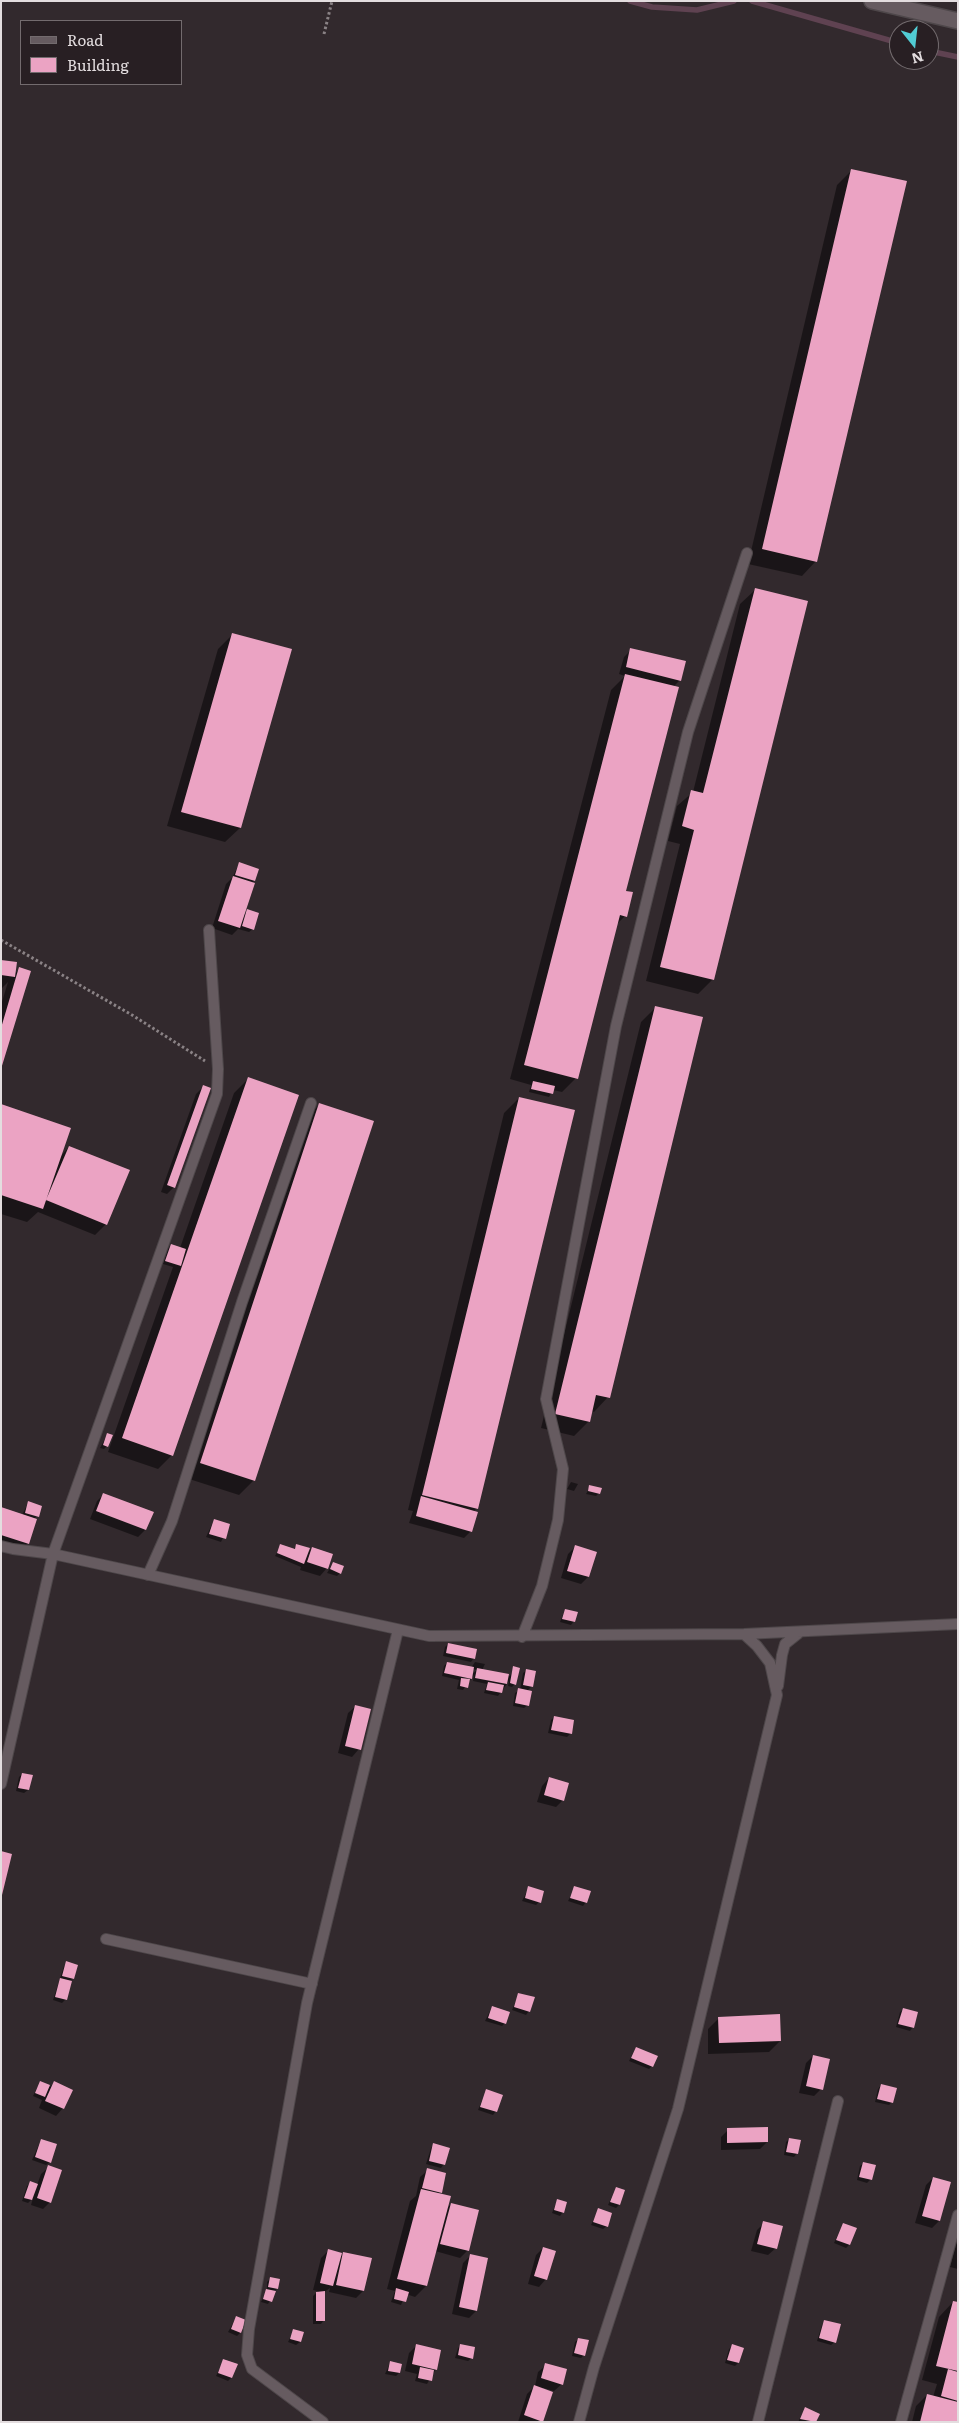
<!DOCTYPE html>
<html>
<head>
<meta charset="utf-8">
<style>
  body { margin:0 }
  #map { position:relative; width:959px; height:2423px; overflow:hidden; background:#32292d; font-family:Literata,serif }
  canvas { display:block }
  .frame { position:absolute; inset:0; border:2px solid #e3dddf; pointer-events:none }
  .legend { position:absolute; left:20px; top:20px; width:162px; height:65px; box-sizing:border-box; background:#281f23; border:1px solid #736b6e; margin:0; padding:6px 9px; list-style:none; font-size:15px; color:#e3dddf }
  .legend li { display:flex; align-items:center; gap:10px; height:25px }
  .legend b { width:25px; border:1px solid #736b6e }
  .north { position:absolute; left:889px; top:20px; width:50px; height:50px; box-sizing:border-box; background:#281f23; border:1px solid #736b6e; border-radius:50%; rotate:164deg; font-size:14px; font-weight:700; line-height:20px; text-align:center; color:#e3dddf }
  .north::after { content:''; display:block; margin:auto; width:18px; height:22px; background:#51ccd4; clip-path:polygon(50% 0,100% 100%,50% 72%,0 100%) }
</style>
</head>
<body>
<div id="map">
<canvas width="959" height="2423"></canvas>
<div class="frame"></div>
<ul class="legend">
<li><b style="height:6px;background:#665b60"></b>Road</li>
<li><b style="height:14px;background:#eba3c3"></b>Building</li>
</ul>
<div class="north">N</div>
</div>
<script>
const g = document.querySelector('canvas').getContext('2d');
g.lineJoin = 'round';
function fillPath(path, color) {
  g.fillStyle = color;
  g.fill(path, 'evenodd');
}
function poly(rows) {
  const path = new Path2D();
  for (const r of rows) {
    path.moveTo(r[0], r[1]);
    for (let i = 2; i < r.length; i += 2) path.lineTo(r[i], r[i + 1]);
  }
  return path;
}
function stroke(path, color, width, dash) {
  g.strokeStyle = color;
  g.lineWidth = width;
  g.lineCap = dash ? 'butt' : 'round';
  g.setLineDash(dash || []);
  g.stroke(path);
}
const shadow = poly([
  [852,170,816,561,802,576,748,564,837,185],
  [755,590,713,979,698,994,646,981,680,844,668,841,677,806,693,792,740,604],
  [233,634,290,650,240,828,225,842,167,826,218,649],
  [631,650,680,680,673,687,625,892,625,916,616,925,576,1078,562,1092,553,1090,549,1097,529,1092,531,1085,510,1079,611,690,625,676,619,674,624,657],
  [239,864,257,870,243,915,248,911,253,929,249,932,238,929,232,935,212,928,226,884,232,878],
  [1,961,14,974,20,969,1,1066,1,1005,8,982,1,989],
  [656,1007,608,1397,594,1412,591,1411,589,1421,574,1436,541,1428,641,1022],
  [248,1079,172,1455,158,1469,108,1452,173,1267,163,1264,168,1248,172,1245,180,1248,234,1093],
  [203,1087,174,1187,167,1194,161,1192,196,1094],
  [519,1098,477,1508,473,1512,471,1531,464,1538,409,1523,413,1511,408,1510,504,1113],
  [319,1105,254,1480,239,1495,186,1478,305,1119],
  [1,1106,59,1158,69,1147,106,1224,95,1235,38,1212,27,1222,1,1214],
  [107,1435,107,1446,104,1449,100,1448],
  [571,1482,578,1484,574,1491,567,1489],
  [590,1487,599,1493,596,1496,586,1494],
  [104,1494,145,1530,138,1537,90,1519,97,1501],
  [28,1503,37,1516,34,1519,28,1543,21,1550,1,1544,1,1509,22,1515],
  [214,1520,229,1525,221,1542,206,1537],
  [297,1545,306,1554,312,1548,327,1568,320,1576,300,1570,301,1567,275,1556,281,1546,294,1549],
  [575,1547,588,1577,581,1584,561,1578,568,1554],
  [333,1563,340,1573,337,1576,327,1573],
  [565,1610,574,1621,571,1625,560,1622],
  [448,1644,474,1658,471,1662,443,1656,445,1647],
  [475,1662,485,1664,482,1670,510,1676,514,1668,515,1684,512,1687,508,1686,509,1681,498,1696,484,1693,487,1684,473,1681,474,1675,463,1690,457,1689,459,1680,442,1676,444,1666,447,1663,471,1668],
  [473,1669,477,1670,471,1675],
  [527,1670,532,1686,527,1691,528,1705,524,1708,513,1706,515,1693,520,1690,523,1673],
  [356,1706,359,1749,352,1757,338,1753,348,1713],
  [554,1717,573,1721,570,1734,567,1737,548,1733,551,1720],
  [22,1774,28,1790,24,1793,16,1791,19,1777],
  [549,1778,563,1800,556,1807,537,1802,542,1786],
  [529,1887,539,1902,536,1905,522,1901],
  [575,1888,586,1902,583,1906,568,1901],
  [67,1963,73,1978,70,1981,66,1999,62,2003,53,2000,64,1966],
  [519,1994,529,2011,526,2015,512,2010],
  [492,2007,505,2023,502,2026,485,2021],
  [904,2009,913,2027,910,2031,896,2027,900,2012],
  [719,2018,780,2041,769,2052,708,2054,708,2029],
  [636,2048,652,2066,649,2069,629,2061],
  [813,2056,821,2089,814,2096,799,2093,806,2063],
  [40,2082,50,2087,54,2083,63,2108,56,2116,39,2108,42,2100,33,2096],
  [881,2085,892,2102,889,2105,875,2102,878,2089],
  [486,2091,496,2111,493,2115,478,2110],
  [728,2130,767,2142,760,2149,721,2150,721,2137],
  [789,2139,797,2153,794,2157,784,2155,786,2142],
  [41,2140,50,2162,46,2165,32,2160],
  [434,2145,444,2164,441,2168,426,2164,431,2148],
  [864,2163,871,2179,867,2183,857,2180,860,2166],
  [49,2167,50,2202,43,2209,31,2205,33,2198,28,2203,22,2201,27,2186,30,2183,37,2185,41,2174],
  [428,2170,440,2192,438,2194,446,2209,451,2204,478,2211,467,2251,460,2258,435,2251,426,2286,415,2297,406,2294,401,2305,391,2302,395,2291,387,2289,410,2201,416,2196,420,2177],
  [933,2178,950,2183,939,2221,932,2228,915,2223,926,2185],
  [616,2188,619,2205,616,2208,608,2205],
  [557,2201,563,2212,560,2216,552,2213],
  [599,2209,607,2226,603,2229,591,2225],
  [764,2223,776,2248,768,2255,751,2251,757,2230],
  [843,2224,849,2245,846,2248,834,2243],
  [958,2238,958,2269,950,2267],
  [543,2248,546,2279,539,2287,528,2284,536,2255],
  [328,2251,339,2258,344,2253,363,2291,356,2298,329,2292,330,2288,323,2293,324,2320,321,2324,313,2324,313,2296,318,2291,313,2290,321,2258],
  [470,2256,476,2311,469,2318,452,2314,463,2263],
  [270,2279,277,2288,268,2304,261,2302,267,2290,267,2282],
  [953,2302,958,2303,958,2422,912,2422,916,2406,927,2395,933,2397,937,2384,922,2380,939,2317],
  [236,2318,240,2333,237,2336,228,2332],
  [825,2321,835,2342,831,2345,817,2341,822,2325],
  [294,2330,300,2342,296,2345,288,2342],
  [579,2339,584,2355,581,2358,572,2356,575,2342],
  [461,2345,472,2358,468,2361,455,2358,458,2348],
  [416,2346,436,2369,427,2384,415,2381,417,2374,405,2371,409,2353],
  [732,2346,742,2349,738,2363,735,2366,725,2363,729,2349],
  [224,2360,231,2378,228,2381,216,2376],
  [390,2363,399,2373,396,2376,385,2374],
  [546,2365,562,2384,554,2391,543,2388,541,2422,518,2422,527,2394,535,2386,538,2372],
  [805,2409,815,2422,798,2422]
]);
const stream = poly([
  [630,1,652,7,697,10,734,1],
  [752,1,899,43],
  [929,51,958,57]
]);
const building = poly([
  [851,169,907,181,817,562,762,549],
  [755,588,808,601,714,980,660,967,694,830,682,826,691,790,703,793],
  [232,633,292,649,241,828,181,812],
  [630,648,686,661,681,681,626,667],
  [625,674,679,687,626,891,633,892,627,917,620,915,578,1079,524,1065],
  [239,862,259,869,255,881,235,875],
  [233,876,255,883,240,928,218,921],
  [247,909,259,913,254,930,242,926],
  [1,960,17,962,15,977,1,975],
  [19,967,31,971,1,1069,1,1028],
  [655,1006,703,1017,610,1398,596,1395,590,1422,555,1414],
  [248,1077,299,1095,173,1456,122,1438],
  [533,1081,555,1086,553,1094,531,1089],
  [203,1085,211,1088,175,1188,167,1185],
  [519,1097,575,1110,478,1509,422,1495],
  [319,1103,374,1121,255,1481,200,1463],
  [1,1104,71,1128,43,1209,1,1195],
  [69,1146,130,1170,107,1225,46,1200],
  [171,1244,186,1249,181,1266,165,1261],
  [107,1433,113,1435,108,1447,103,1445],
  [589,1485,602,1488,600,1494,588,1491],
  [103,1493,154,1512,146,1530,96,1511],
  [421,1496,478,1512,472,1532,416,1516],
  [28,1501,42,1506,39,1517,25,1513],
  [1,1507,37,1519,29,1544,1,1535],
  [214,1519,230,1524,226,1539,209,1534],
  [280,1544,295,1549,296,1544,310,1548,304,1564,277,1553],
  [575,1545,597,1552,589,1577,567,1571],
  [312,1547,333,1554,328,1569,307,1562],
  [333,1562,344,1566,341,1574,330,1569],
  [565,1609,578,1612,575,1622,562,1619],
  [448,1643,477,1649,475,1659,446,1653],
  [447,1662,474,1667,472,1679,444,1673],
  [513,1666,520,1668,516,1685,510,1683],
  [477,1668,509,1674,507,1684,475,1678],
  [526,1669,536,1671,533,1687,523,1685],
  [461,1678,470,1679,468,1688,460,1686],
  [488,1682,504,1685,502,1693,486,1690],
  [518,1688,532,1691,529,1706,515,1703],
  [355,1705,371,1709,361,1750,345,1746],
  [554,1716,574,1720,572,1734,551,1730],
  [22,1773,33,1775,29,1790,18,1788],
  [549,1777,569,1783,564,1801,544,1795],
  [1,1851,12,1854,2,1895,1,1895],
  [528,1886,544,1891,541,1903,525,1898],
  [574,1886,591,1891,587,1903,570,1898],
  [66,1961,78,1965,74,1979,62,1976],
  [60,1978,72,1981,67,2000,55,1997],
  [518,1993,535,1997,530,2012,514,2007],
  [492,2006,510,2012,506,2024,488,2018],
  [903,2008,918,2012,914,2028,898,2024],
  [780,2014,781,2041,719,2043,718,2017],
  [636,2047,658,2056,653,2067,631,2058],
  [813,2055,830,2059,823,2090,806,2086],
  [40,2081,50,2085,45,2097,35,2093],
  [54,2081,73,2090,64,2109,45,2101],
  [881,2084,897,2088,893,2103,877,2099],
  [486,2089,503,2095,497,2112,480,2107],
  [768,2127,768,2142,727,2143,727,2128],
  [789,2138,801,2140,798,2154,786,2152],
  [41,2139,57,2144,51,2163,35,2157],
  [433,2143,450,2148,445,2165,429,2161],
  [863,2162,876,2165,872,2180,859,2177],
  [48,2165,62,2170,51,2203,37,2198],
  [427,2168,446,2173,442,2193,422,2188],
  [933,2177,951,2182,940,2221,922,2216],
  [30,2181,38,2184,32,2200,24,2198],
  [616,2187,625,2190,620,2205,610,2202],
  [421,2189,451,2196,427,2286,397,2279],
  [557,2199,567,2202,564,2213,554,2210],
  [451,2203,479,2210,469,2251,440,2244],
  [598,2208,612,2213,608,2227,593,2222],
  [763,2221,783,2226,777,2249,757,2244],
  [843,2223,857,2228,850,2245,836,2240],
  [543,2247,556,2251,547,2280,534,2276],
  [328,2249,342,2253,333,2286,320,2283],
  [343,2252,372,2258,364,2291,336,2285],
  [470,2254,488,2258,477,2311,459,2307],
  [270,2277,280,2279,278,2289,268,2287],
  [396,2288,409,2292,406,2302,394,2299],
  [266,2289,276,2291,272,2302,263,2299],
  [325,2291,325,2321,316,2321,316,2292],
  [953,2301,958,2302,958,2371,936,2366],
  [236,2316,246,2320,241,2333,231,2329],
  [824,2320,841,2324,836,2343,819,2338],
  [293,2329,304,2332,301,2342,290,2339],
  [578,2338,589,2340,585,2356,574,2353],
  [416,2344,441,2350,437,2370,412,2364],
  [460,2344,475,2347,473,2359,458,2355],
  [732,2344,744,2348,739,2363,727,2360],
  [223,2359,238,2364,232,2378,218,2373],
  [390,2361,402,2364,400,2373,388,2371],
  [545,2363,567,2369,563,2385,541,2378],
  [420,2367,434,2370,432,2381,418,2378],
  [948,2369,958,2372,958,2401,941,2396],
  [534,2385,553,2392,543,2422,524,2415],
  [927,2394,958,2402,958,2422,920,2422],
  [805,2407,820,2414,816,2422,800,2419]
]);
const path = poly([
  [324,34,332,1],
  [1,940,132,1015,205,1061]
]);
const service = poly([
  [1,1546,13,1549,53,1554,217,1094,218,1069,209,930],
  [148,1575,172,1521,242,1302,311,1103],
  [522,1637,542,1586,558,1520,563,1469,546,1399,616,1026,688,732,747,553],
  [778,1686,782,1655,785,1644,800,1632],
  [1,1784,53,1554,429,1636,744,1634,958,1624],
  [106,1939,312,1984],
  [323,2422,252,2369,247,2355,249,2329,307,2003,398,1630],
  [579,2422,594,2367,678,2109,777,1695,770,1663,757,1646,744,1634],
  [758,2422,838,2101],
  [901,2422,958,2215]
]);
const tertiary = poly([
  [872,1,958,21]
]);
fillPath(shadow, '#0007');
stroke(stream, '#5f4251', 5.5);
fillPath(building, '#eba3c3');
stroke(service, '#4e474a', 12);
stroke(tertiary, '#4e474a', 18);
stroke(path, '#8a8285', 3, [2.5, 2.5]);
stroke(service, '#665b60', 10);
stroke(tertiary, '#665b60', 15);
</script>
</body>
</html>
